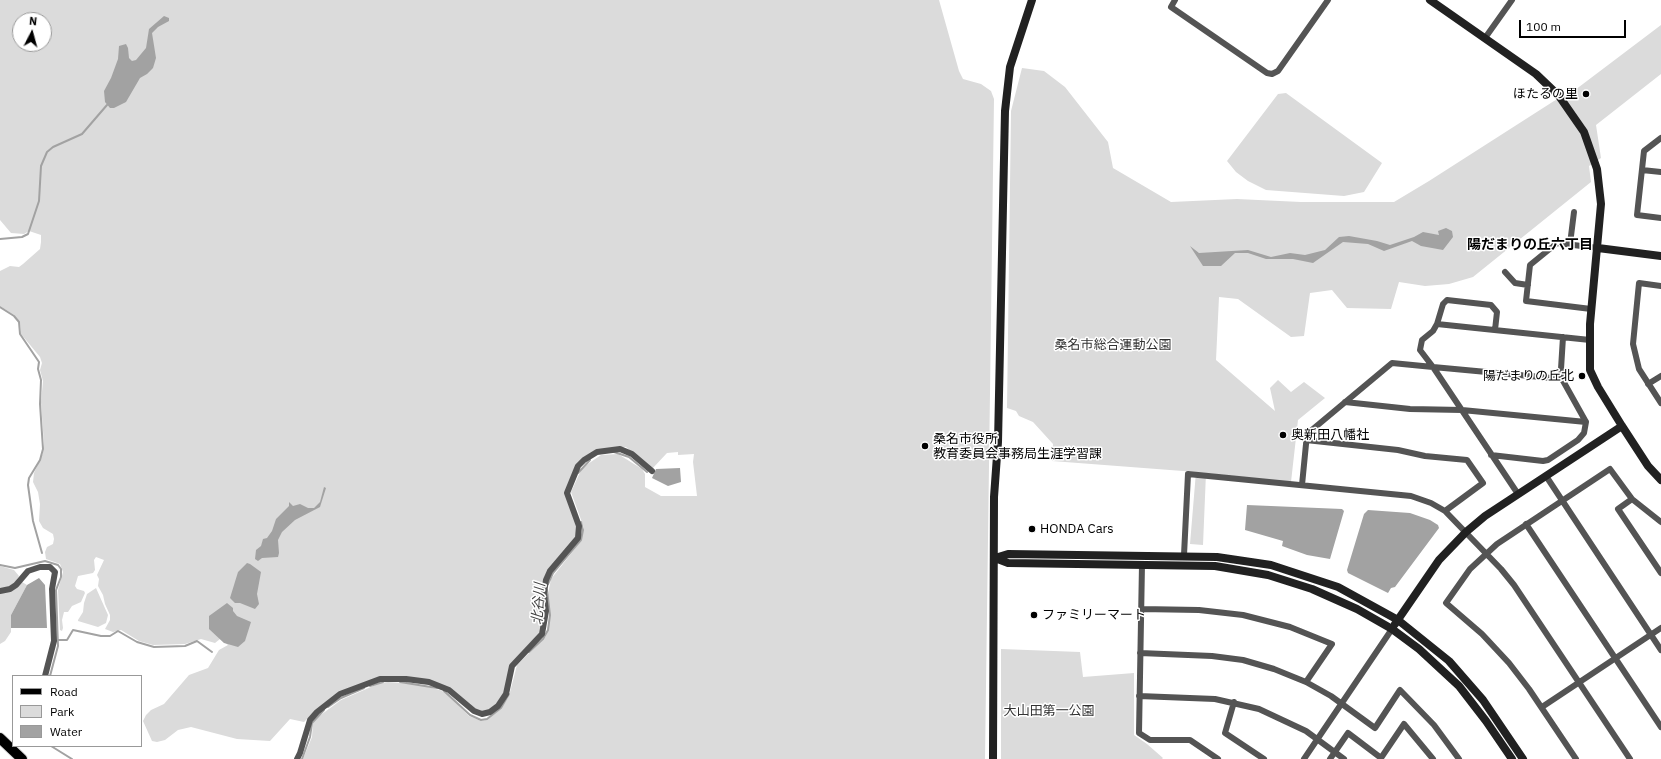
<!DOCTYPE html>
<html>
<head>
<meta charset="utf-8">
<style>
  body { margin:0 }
  #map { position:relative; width:1661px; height:759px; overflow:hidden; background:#fff; font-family:"IBM Plex Sans",sans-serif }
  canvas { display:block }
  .legend { position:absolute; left:12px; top:675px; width:130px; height:72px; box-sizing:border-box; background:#fff; border:1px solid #999; margin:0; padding:5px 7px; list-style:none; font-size:12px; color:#000 }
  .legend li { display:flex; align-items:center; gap:8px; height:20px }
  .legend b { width:20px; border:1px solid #999 }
  .north { position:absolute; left:12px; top:12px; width:40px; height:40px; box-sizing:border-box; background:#fff; border:1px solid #999; border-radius:50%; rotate:6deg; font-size:11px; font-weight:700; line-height:16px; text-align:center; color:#000 }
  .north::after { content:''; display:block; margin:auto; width:14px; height:18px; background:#000; clip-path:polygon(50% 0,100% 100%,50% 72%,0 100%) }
  .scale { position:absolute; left:1519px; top:20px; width:107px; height:18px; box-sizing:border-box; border:2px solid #000; border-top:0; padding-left:5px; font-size:12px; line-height:14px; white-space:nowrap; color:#000; -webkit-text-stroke:3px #fff; paint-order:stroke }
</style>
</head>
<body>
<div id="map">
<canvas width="1661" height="759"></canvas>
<ul class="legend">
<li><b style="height:5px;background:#000"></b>Road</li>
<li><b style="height:11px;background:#dbdbdb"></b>Park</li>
<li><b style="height:11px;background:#a2a2a2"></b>Water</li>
</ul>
<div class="north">N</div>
<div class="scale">100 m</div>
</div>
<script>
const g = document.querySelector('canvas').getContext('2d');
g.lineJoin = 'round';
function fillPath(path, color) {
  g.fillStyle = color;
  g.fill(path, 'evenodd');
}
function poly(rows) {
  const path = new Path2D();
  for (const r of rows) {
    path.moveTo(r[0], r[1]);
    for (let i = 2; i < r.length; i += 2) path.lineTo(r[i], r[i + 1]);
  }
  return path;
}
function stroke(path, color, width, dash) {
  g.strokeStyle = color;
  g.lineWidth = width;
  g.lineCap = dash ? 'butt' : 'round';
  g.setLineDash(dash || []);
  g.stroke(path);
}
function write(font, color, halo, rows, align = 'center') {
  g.font = font + ' "IBM Plex Sans","Noto Sans JP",sans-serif';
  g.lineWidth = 3;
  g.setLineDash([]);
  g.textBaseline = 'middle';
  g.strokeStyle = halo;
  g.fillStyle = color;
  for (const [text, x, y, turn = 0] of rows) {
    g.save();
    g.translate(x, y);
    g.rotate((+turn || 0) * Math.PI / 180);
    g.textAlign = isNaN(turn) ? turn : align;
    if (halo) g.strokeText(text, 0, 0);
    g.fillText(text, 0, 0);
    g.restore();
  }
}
const green = poly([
  [0,0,939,0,959,71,963,79,981,84,991,91,994,99,985,759,303,759,312,737,313,723,318,717,341,700,380,683,388,682,415,684,440,690,446,693,469,716,481,721,486,720,501,709,509,696,517,665,546,636,550,617,548,594,551,579,581,541,584,528,571,492,582,468,601,455,618,454,642,469,645,474,645,487,661,496,697,496,693,462,694,454,678,455,678,452,667,453,652,469,626,447,619,447,583,459,568,485,577,524,577,536,549,571,542,630,517,657,505,693,491,710,479,712,449,688,397,676,386,676,378,677,316,710,304,722,290,719,270,741,237,739,191,727,178,730,165,740,157,742,152,741,143,721,146,715,151,710,164,704,189,675,208,668,219,650,228,645,220,639,215,643,201,639,185,644,153,645,139,641,121,630,113,632,105,629,110,620,110,615,105,604,103,595,98,586,99,579,97,575,104,560,96,557,94,560,95,570,93,573,78,576,75,586,77,589,84,591,85,593,81,602,72,606,68,612,64,612,62,620,63,628,62,631,60,630,58,590,63,572,60,564,46,559,45,552,47,547,53,544,54,539,53,534,43,528,39,521,40,504,38,492,33,482,34,473,43,453,44,444,41,403,43,381,40,370,42,363,40,357,21,334,20,322,14,315,0,306,0,271,10,266,19,267,23,264,40,249,41,242,41,235,29,231,24,234,11,233,0,220],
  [20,20,44,20,44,44,20,44],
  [1661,25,1661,74,1596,125,1601,158,1589,166,1591,182,1473,277,1449,284,1425,286,1399,282,1391,309,1347,308,1332,290,1310,293,1304,336,1291,337,1238,299,1219,297,1216,360,1275,411,1270,388,1278,380,1291,392,1304,382,1325,398,1298,420,1291,482,1206,473,1203,545,1190,544,1196,472,1052,461,1053,444,1033,422,1019,416,1016,411,1007,408,1011,111,1022,68,1044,71,1065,87,1108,142,1113,168,1171,202,1237,199,1301,202,1394,202,1429,181,1554,101,1575,90],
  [1286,93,1382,163,1364,192,1344,196,1266,190,1248,181,1236,172,1227,161,1278,94],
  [0,566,14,570,19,576,14,584,8,588,0,589],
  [22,582,27,585,11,615,11,632,5,641,0,644,0,592],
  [96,588,108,615,106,623,98,627,78,621,78,620,83,612,84,603,87,594],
  [1001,649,1080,652,1083,677,1134,673,1134,735,1147,744,1163,758,1162,759,1001,759]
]);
const water = poly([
  [164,16,169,18,169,21,158,27,152,33,156,58,153,68,147,74,140,78,126,102,114,108,110,108,105,102,104,91,111,78,118,59,119,46,126,44,128,48,129,58,132,61,136,60,146,48,149,29],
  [1446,228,1452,231,1453,237,1443,250,1421,246,1412,241,1384,251,1368,244,1343,242,1313,263,1293,259,1266,259,1248,253,1235,253,1221,266,1203,266,1190,246,1199,253,1248,250,1271,257,1290,253,1305,255,1325,250,1339,237,1349,236,1377,241,1390,245,1414,237,1423,232,1439,235,1438,231],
  [680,468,681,482,668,486,652,478,656,469],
  [324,487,326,488,320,507,295,520,282,532,278,540,279,553,278,557,262,558,258,561,255,559,256,550,261,546,263,539,267,538,272,531,276,519,289,506,289,502,293,506,300,504,308,508,314,508,320,502],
  [1247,505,1342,509,1344,511,1330,559,1307,555,1282,546,1283,541,1245,530],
  [1368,510,1410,513,1430,520,1438,525,1439,528,1395,587,1391,588,1388,593,1348,573,1347,570,1364,514],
  [247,563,250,564,261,572,257,594,259,604,255,609,240,603,235,603,230,598,238,572],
  [39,578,45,585,47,628,11,628,11,615,27,585],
  [227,603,233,608,233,611,237,616,251,622,245,641,238,647,224,643,209,629,209,616]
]);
const stream = poly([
  [0,239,22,237,28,234,39,201,41,166,47,152,53,147,82,134,107,105],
  [0,307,14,316,19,322,20,334,39,362,38,369,41,380,40,404,43,449,40,460,29,478,28,485,33,521,42,553],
  [614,452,629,457,647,472],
  [578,473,590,460],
  [0,565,15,568,45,561,58,565,61,569,61,577,56,590,58,646,50,676],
  [548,584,553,573,581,540,583,530,581,522],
  [58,640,67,640,73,630,101,636,110,636,118,631,137,642,154,647,185,646,197,641,212,652],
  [529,652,543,639,548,630,550,615,547,590],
  [400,682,437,688],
  [370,686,383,682],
  [444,691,470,715,481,720,487,719,501,708,509,694],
  [328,707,341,698,364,688],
  [51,746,72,759],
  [302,759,310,737,312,723,324,710]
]);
const street = poly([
  [1175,0,1171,7,1267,73,1272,74,1278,71,1328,0],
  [1485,38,1512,0],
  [1661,138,1644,151,1637,215,1661,218],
  [1642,170,1661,172],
  [1570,244,1574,212],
  [1505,272,1515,283,1528,285],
  [1661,286,1639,283,1633,344,1639,369,1661,403],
  [1591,309,1526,301,1530,265,1557,243,1598,248],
  [1437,324,1443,304,1447,300,1491,305,1497,312,1495,330],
  [1433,367,1518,494],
  [1433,367,1562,379],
  [1648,384,1661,376],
  [1345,402,1410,409,1462,410,1586,422],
  [1306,440,1398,450,1425,456,1467,460,1483,483,1445,511],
  [1491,455,1543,461,1548,460,1578,440,1584,433,1586,422,1562,379,1561,369,1563,337],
  [1546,476,1661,650],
  [1302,485,1307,434,1392,363,1433,367,1420,350,1422,340,1433,331,1437,324,1590,340],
  [1632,499,1618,509,1661,573],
  [1526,524,1661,727],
  [1184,555,1188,474,1411,496,1431,503,1445,511,1501,569,1514,585,1630,759],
  [1142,564,1139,733,1150,740,1190,740,1218,759],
  [0,591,10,589,16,585,28,571,40,567,50,567,55,572,52,589,54,641,45,676],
  [1141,609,1199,610,1243,615,1290,627,1332,644,1306,682],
  [1140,653,1212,656,1243,660,1274,669,1306,682,1331,696,1375,728,1400,690,1434,725,1459,759],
  [1139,696,1215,699,1259,709,1306,731,1344,759],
  [1234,702,1225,733,1264,759],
  [1542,707,1661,628],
  [297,759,300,753,310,720,317,712,340,694,380,679,406,679,429,682,449,690,474,711,482,714,490,712,498,706,506,694,512,666,542,634,546,611,544,593,546,580,550,571,578,538,579,526,567,493,578,466,584,460,597,452,620,449,632,454,652,471],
  [1304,759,1392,629],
  [1330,759,1348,733,1381,758,1404,724,1433,759],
  [1576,759,1529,689,1509,663,1482,634,1446,603,1470,569,1497,544,1610,469,1632,499,1661,522]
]);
const secondary = poly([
  [1430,0,1536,74,1559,96,1584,132,1597,169,1601,204,1590,324,1590,370,1598,387,1622,426,1648,466,1661,480],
  [1598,248,1661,256],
  [995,558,1008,554,1217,557,1271,565,1338,587,1398,620,1449,661,1483,700,1523,759],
  [995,558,1008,563,1215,566,1268,575,1312,589,1357,609,1392,629,1419,649,1459,686,1486,721,1512,759],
  [1395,624,1439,560,1466,532,1485,516,1622,426],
  [993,759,994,497,998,442,1005,111,1010,67,1032,0]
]);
const primary = poly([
  [0,738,22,759]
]);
const markers = [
  [1586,94,4,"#000"],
  [1582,376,4,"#000"],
  [1283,435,4,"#000"],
  [925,446,4,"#000"],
  [1032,529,4,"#000"],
  [1034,615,4,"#000"]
];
const poiNames = [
  ["ほたるの里",1578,94,"right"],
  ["陽だまりの丘北",1574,376,"right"],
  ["奥新田八幡社",1291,435],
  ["桑名市役所",933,439],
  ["教育委員会事務局生涯学習課",933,454],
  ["HONDA Cars",1040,529],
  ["ファミリーマート",1042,615]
];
const parkNames = [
  ["桑名市総合運動公園",1113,345],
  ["大山田第一公園",1049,711]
];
const neighbourhoodNames = [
  ["陽だまりの丘六丁目",1530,245]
];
const waterNames = [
  ["北谷川",539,604,-86]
];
fillPath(green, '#dbdbdb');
fillPath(water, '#a2a2a2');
stroke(stream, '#a2a2a2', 2);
stroke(primary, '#dbdbdb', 12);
stroke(street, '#545454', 6);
stroke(secondary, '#212121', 8);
stroke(primary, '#000', 10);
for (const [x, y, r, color] of markers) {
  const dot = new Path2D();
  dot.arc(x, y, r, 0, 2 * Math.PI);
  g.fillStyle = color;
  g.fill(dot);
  stroke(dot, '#fff', 1.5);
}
write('13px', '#000', '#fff', poiNames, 'left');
write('13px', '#323232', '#fff', parkNames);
write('bold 14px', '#000', '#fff', neighbourhoodNames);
write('italic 14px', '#434343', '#fff', waterNames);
</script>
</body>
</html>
